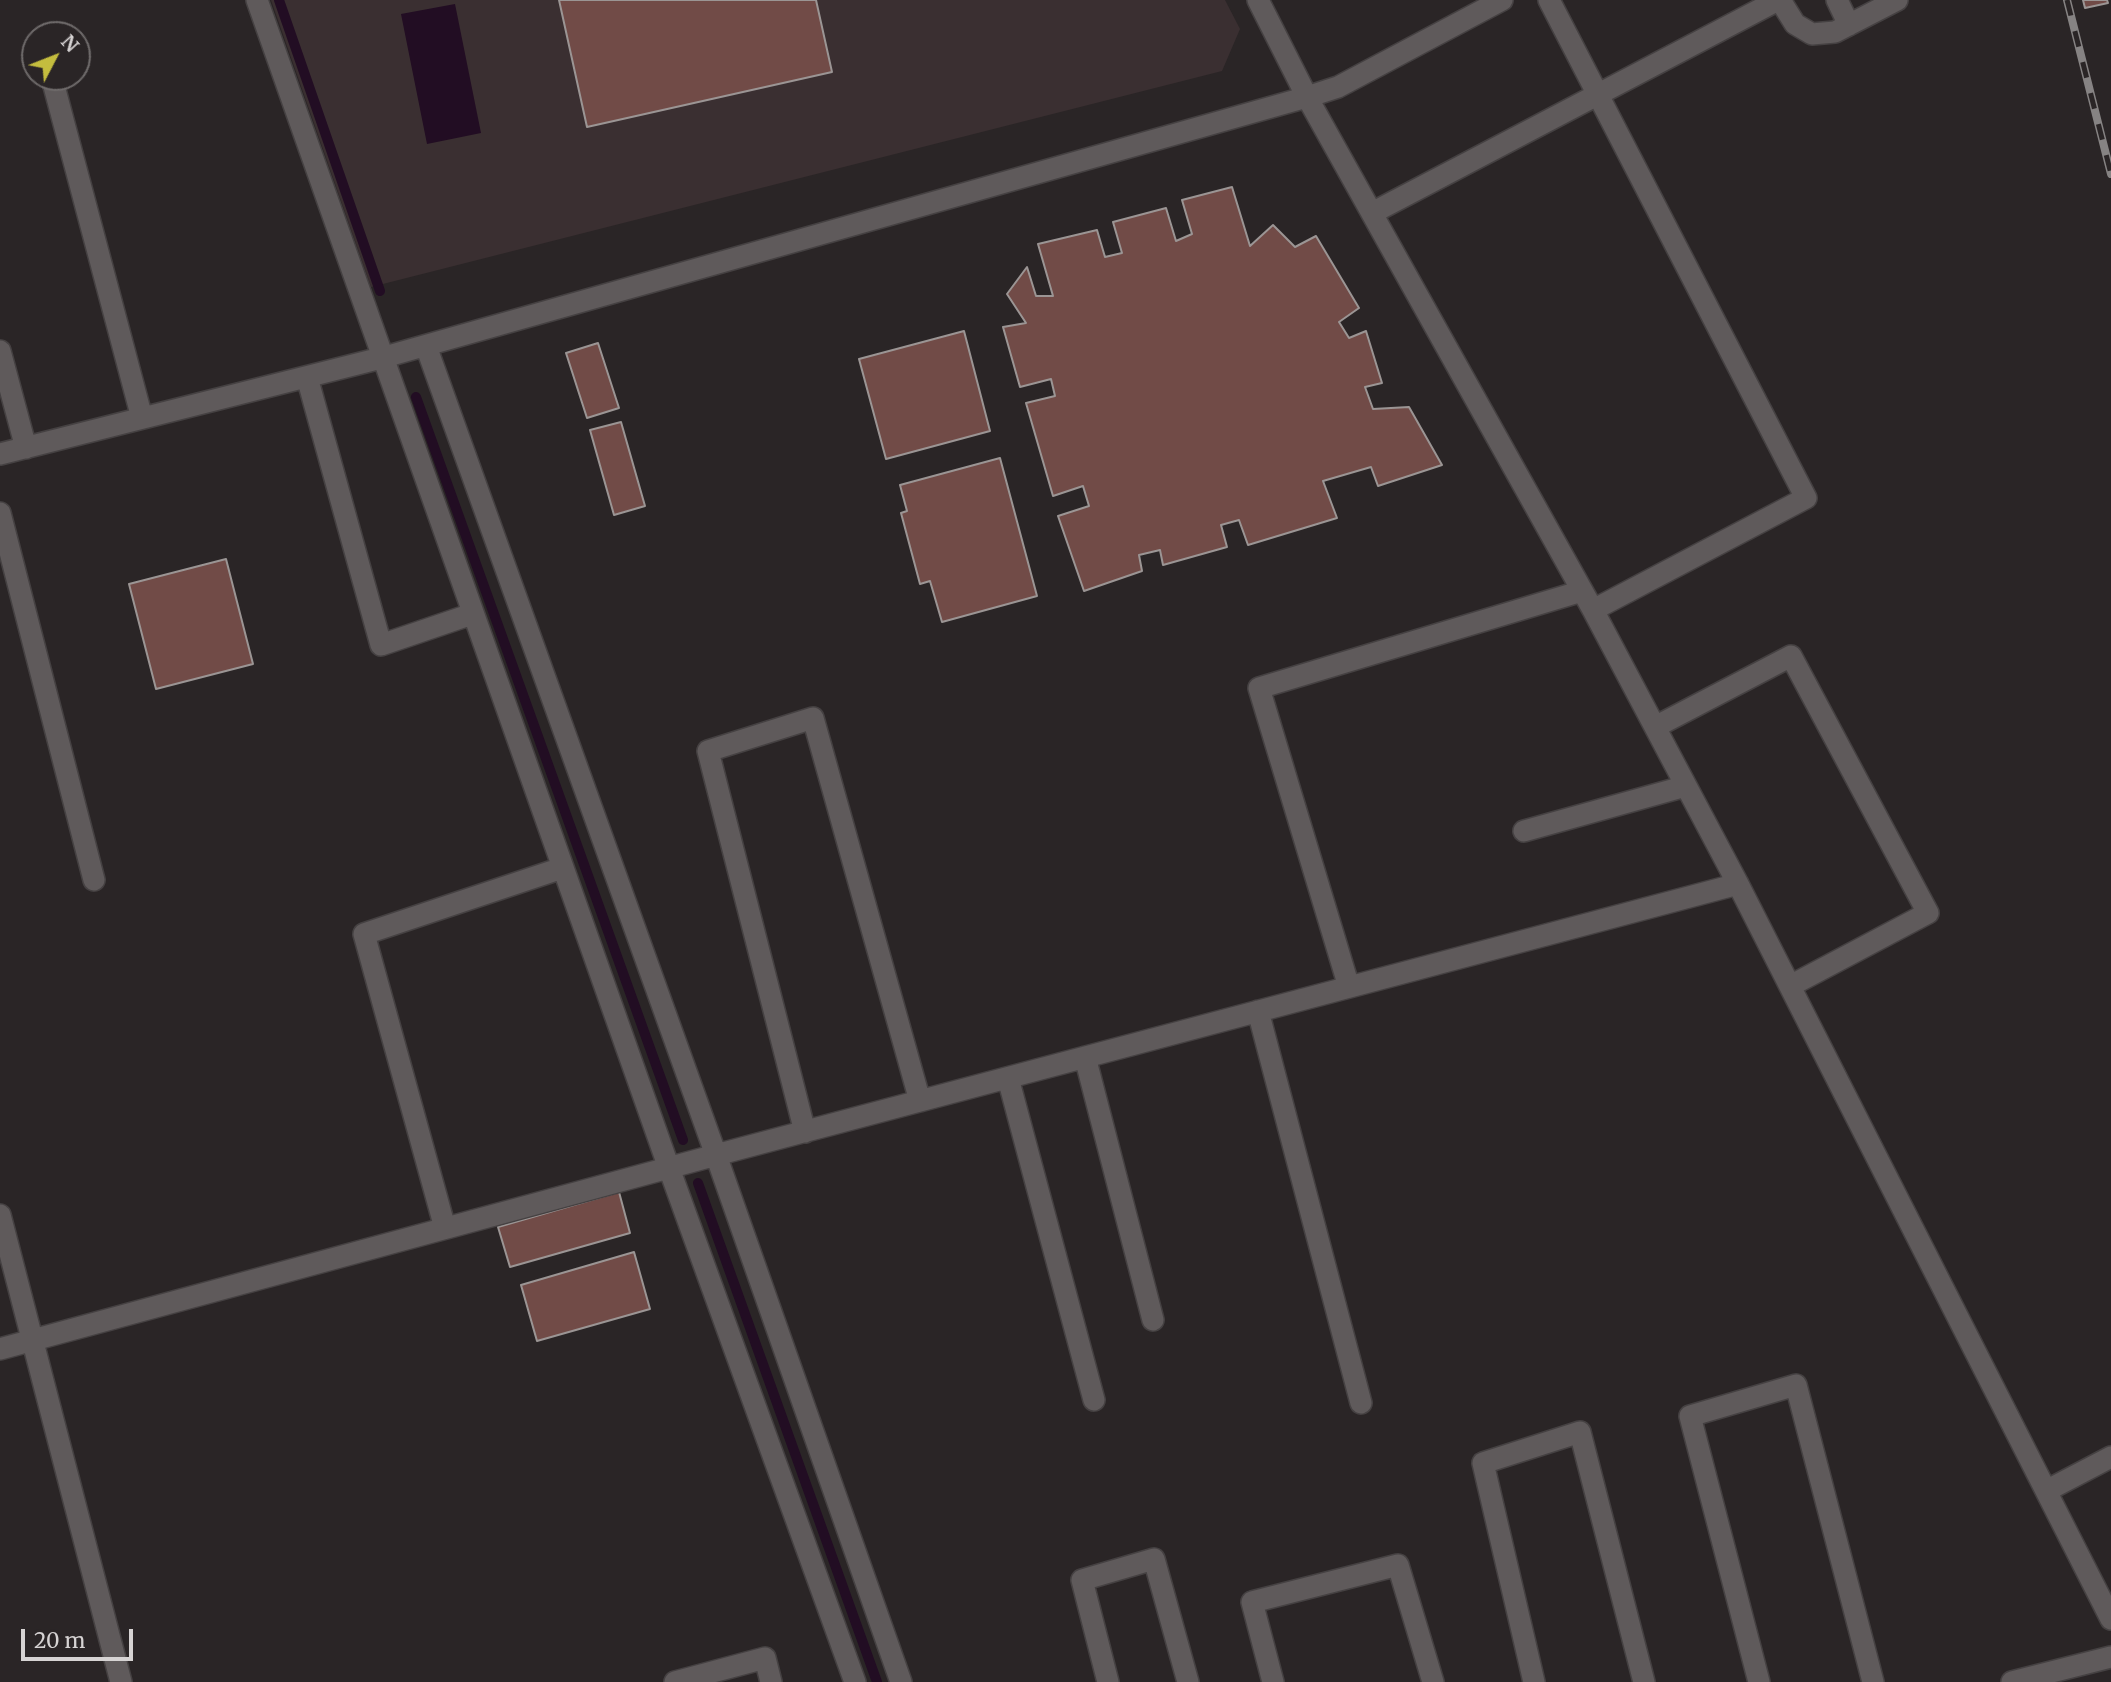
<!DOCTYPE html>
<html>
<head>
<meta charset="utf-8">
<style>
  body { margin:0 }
  #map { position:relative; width:2111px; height:1682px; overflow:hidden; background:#2a2526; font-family:Merriweather,serif }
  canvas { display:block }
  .north { position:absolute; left:21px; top:21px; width:70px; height:70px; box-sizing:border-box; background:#2a2526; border:2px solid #6f6b6b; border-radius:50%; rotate:48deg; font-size:19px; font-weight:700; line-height:28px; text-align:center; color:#d6d3d3 }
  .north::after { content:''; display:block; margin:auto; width:24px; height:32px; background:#c4bd3e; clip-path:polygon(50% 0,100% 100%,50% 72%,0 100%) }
  .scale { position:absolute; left:21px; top:1629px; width:112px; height:32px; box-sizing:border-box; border:4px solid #d6d3d3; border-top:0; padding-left:9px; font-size:21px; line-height:24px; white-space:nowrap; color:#d6d3d3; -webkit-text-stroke:5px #2a2526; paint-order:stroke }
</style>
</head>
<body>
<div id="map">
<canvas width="2111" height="1682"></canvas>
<div class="north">N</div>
<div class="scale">20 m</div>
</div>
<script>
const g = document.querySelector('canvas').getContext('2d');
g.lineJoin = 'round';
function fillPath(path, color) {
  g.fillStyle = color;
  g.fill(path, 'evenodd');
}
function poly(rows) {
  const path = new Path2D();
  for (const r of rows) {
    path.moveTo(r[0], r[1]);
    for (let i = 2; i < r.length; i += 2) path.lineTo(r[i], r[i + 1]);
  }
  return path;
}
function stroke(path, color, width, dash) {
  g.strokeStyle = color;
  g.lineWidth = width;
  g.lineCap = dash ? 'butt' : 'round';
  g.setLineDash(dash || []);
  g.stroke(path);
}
const built = poly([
  [271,0,1225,0,1240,29,1222,71,371,287]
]);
const water = poly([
  [455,4,481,133,427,144,401,14]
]);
const stream = poly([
  [279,0,380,291],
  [416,397,683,1140],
  [698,1183,877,1682]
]);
const building = poly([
  [559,0,816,0,832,72,587,127,559,0],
  [2083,0,2107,0,2108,3,2085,8,2083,0],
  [1232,187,1250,246,1273,225,1295,247,1316,236,1359,308,1339,322,1349,338,1366,331,1382,383,1365,387,1373,409,1409,407,1442,465,1378,486,1371,467,1323,481,1337,518,1248,545,1239,520,1221,525,1227,547,1163,565,1160,550,1139,555,1142,571,1084,591,1058,516,1089,506,1083,486,1053,496,1026,403,1055,396,1051,379,1020,387,1003,327,1026,323,1007,294,1027,267,1036,296,1053,296,1038,244,1097,230,1105,257,1122,253,1113,222,1166,208,1176,241,1192,234,1182,200,1232,187],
  [964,331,990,431,886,459,859,359,964,331],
  [598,343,619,408,587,418,566,353,598,343],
  [621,422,645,506,614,515,590,430,621,422],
  [1000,458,1037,596,942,622,930,581,920,584,901,513,907,511,900,485,1000,458],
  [226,559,253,664,156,689,129,584,226,559],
  [619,1192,630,1233,510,1267,498,1227,619,1192],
  [634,1252,650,1309,537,1341,521,1285,634,1252]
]);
const minor = poly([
  [257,0,669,1168,855,1682],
  [1258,0,1307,97,1593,610,1738,884,2111,1619],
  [1549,0,1806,498,1593,610],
  [1780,0,1795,24,1812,34,1835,32,1897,0],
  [1837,0,1849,25],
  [54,86,142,418],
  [1372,213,1778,0],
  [426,346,716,1155,901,1682],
  [0,351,26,448],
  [307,377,381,645,472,614],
  [0,454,381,358,1307,97,1338,87,1502,0],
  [0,513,94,880],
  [1655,727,1791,656,1928,913,1790,986],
  [1524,831,1686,786],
  [1349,987,1259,688,1582,591],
  [1258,1011,1361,1403],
  [1085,1057,1153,1320],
  [1008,1078,1094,1400],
  [805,1132,708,751,813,718,920,1101],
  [0,1215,121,1682],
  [445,1228,364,934,562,868],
  [0,1349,716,1155,1738,884],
  [2046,1491,2111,1457],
  [675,1682,765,1658,771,1682],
  [1108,1682,1082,1580,1154,1559,1188,1682],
  [1273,1682,1252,1602,1398,1565,1433,1682],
  [1534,1682,1483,1463,1580,1432,1644,1682],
  [1759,1682,1690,1416,1796,1385,1873,1682],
  [2012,1682,2111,1657]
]);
const rail = poly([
  [2067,0,2111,174]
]);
fillPath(built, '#3a2f31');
fillPath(water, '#220d23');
stroke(stream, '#220d23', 10);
fillPath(building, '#714b47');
stroke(building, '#9b9594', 2);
stroke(minor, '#454142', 24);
stroke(minor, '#5f5a5b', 21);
stroke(rail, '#868383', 8);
stroke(rail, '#2a2526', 5, [16]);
</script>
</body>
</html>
